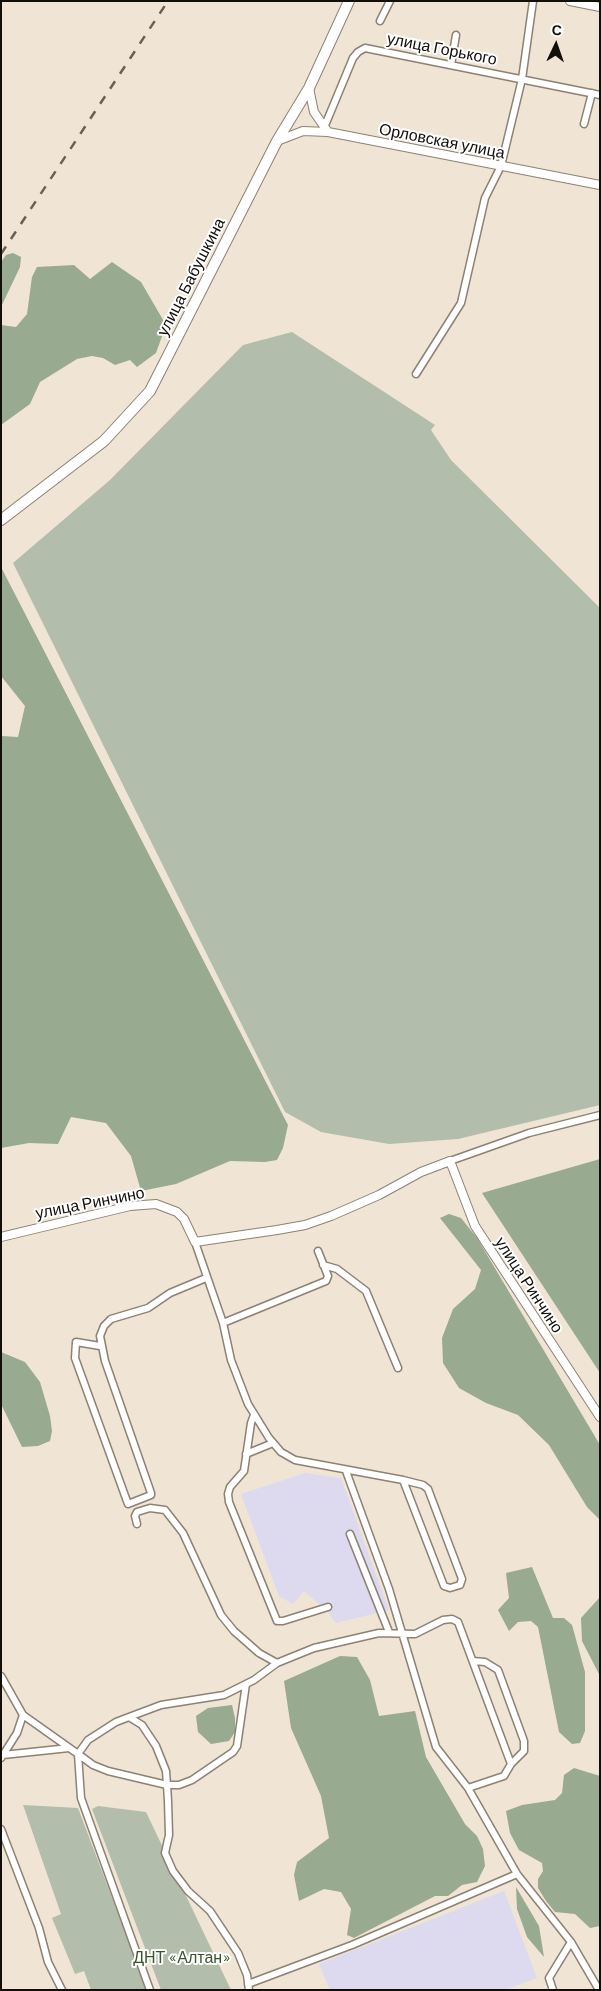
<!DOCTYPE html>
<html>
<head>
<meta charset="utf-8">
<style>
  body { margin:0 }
  #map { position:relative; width:601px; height:1991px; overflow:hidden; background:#f0e4d5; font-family:Barlow,sans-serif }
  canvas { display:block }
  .frame { position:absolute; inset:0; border:2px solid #120e09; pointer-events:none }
  .north { position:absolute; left:531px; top:20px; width:50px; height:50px; -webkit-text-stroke:4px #fff; paint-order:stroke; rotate:3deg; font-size:14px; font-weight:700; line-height:20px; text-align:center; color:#120e09 }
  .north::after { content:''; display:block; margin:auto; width:18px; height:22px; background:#120e09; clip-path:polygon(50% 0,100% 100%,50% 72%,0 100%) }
</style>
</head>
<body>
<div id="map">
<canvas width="601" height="1991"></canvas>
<div class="frame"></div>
<div class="north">С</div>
</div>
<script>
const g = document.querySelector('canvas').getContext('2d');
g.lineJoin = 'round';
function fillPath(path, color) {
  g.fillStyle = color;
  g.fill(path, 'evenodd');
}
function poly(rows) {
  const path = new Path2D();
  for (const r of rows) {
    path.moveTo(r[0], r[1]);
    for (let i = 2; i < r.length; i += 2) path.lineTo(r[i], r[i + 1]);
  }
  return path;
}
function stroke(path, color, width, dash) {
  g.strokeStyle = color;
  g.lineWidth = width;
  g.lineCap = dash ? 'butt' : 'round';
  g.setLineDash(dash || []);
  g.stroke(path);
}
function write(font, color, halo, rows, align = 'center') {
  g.font = font + ' Barlow,sans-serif';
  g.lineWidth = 4;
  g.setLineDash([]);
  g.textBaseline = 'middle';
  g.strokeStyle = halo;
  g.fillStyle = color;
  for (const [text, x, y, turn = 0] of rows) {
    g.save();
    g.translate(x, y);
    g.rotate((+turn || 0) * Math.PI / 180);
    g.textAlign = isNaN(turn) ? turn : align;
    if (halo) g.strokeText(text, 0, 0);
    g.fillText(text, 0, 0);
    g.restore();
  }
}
const education = poly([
  [305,1473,341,1478,389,1610,336,1623,328,1612,304,1591,293,1604,279,1596,241,1494],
  [504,1891,537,1978,505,1990,330,1990,319,1964]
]);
const green = poly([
  [292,332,435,425,431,430,451,460,600,608,600,1105,458,1139,389,1144,321,1132,285,1112,13,563,110,480,243,345],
  [23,1805,78,1808,147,1990,91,1990,84,1971,75,1974,52,1918,61,1914],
  [98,1806,146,1812,231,1990,161,1990,92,1809]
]);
const forest = poly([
  [13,253,21,257,20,267,1,307,1,262,6,255],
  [112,262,141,282,166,325,156,353,137,367,130,360,115,365,103,358,92,356,77,359,40,382,30,404,1,425,1,325,16,327,27,314,32,277,37,267,74,265,90,279],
  [1,567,288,1125,283,1148,277,1160,265,1162,230,1161,176,1184,141,1191,131,1156,106,1123,71,1117,58,1144,29,1143,1,1148,1,736,18,737,25,706,1,676],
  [600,1159,600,1373,482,1193],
  [449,1214,461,1218,477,1238,600,1445,600,1520,587,1507,549,1445,518,1415,486,1403,459,1388,443,1363,442,1338,453,1309,475,1289,481,1270,440,1218],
  [1,1352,25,1362,40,1382,50,1416,52,1431,50,1441,38,1446,22,1447,1,1404],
  [532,1567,553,1618,564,1618,572,1625,585,1672,585,1731,580,1743,572,1744,559,1732,538,1627,531,1621,518,1622,509,1631,498,1610,509,1598,506,1573],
  [600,1597,600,1676,582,1641,581,1618],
  [340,1656,357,1657,370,1680,379,1716,415,1711,426,1757,465,1824,477,1836,483,1849,485,1866,477,1882,462,1885,448,1896,435,1896,354,1938,347,1935,351,1909,341,1892,324,1889,299,1901,294,1875,297,1862,329,1838,321,1796,291,1728,284,1681],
  [232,1705,235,1718,235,1732,229,1741,211,1744,198,1732,196,1716,208,1708],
  [574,1768,600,1776,600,1926,590,1928,575,1914,555,1912,546,1901,538,1888,538,1879,543,1871,542,1863,519,1850,510,1833,506,1811,522,1805,555,1800,562,1793,564,1775],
  [516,1887,539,1926,544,1957,527,1937,517,1909]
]);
const minor = poly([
  [380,21,390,1],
  [451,65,456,35],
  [326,123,353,58,358,52,365,48,600,95],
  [584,124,592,93],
  [416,374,461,303,485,198,501,166,522,79,533,1],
  [450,1161,529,1133,600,1115],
  [195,1242,223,1323,231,1360,248,1404,269,1438,281,1452,295,1460,403,1480,444,1586,450,1588,460,1585,462,1579,428,1489,423,1485,403,1480],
  [323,1265,337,1269,366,1291,398,1368],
  [223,1323,326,1281,328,1276,318,1251],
  [100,1346,76,1342,75,1358,128,1504,151,1495,151,1493,105,1361,100,1336,104,1326,111,1319,148,1308,170,1293,206,1278],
  [254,1415,251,1423,244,1471,230,1487,228,1494,229,1502,277,1621,283,1621,328,1607],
  [246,1454,273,1443],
  [346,1471,389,1589,436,1747,468,1788,517,1874,571,1942,599,1990],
  [137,1524,135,1516,137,1512,150,1508,165,1510,183,1533,221,1615,234,1631,259,1653,277,1663],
  [350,1534,389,1632],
  [473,1661,485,1662,498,1670,524,1741,524,1751,511,1764],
  [1,1676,23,1715,78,1754,81,1798,150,1990],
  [246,1684,237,1746,233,1752,192,1780,179,1785,167,1785,108,1771,93,1765,78,1754,88,1740,116,1722,129,1717,142,1725,156,1746,166,1771,167,1785,168,1801,169,1835,165,1853,173,1871,188,1891,210,1911,238,1953,247,1975,249,1990],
  [129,1717,161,1705,224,1695,254,1680,277,1663,314,1648,379,1633,415,1634,443,1620,452,1619,458,1622,511,1764,504,1776,468,1788],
  [3,1755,17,1733,23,1715],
  [1,1758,3,1755,69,1748],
  [1,1829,39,1928,48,1962,62,1990],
  [248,1984,352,1945,517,1874],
  [553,1990,549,1978,571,1942]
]);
const tertiary = poly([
  [570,1,600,7],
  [309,88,314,112,328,132,600,185],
  [277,141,303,131,328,132],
  [1,1237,130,1206,156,1204,177,1212,184,1219,195,1242,277,1230,305,1225,331,1216,379,1195,421,1172,450,1161,475,1226,600,1417]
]);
const primary = poly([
  [1,520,104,441,150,391,277,141,309,88,349,1]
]);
const rail = poly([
  [1,254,168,1]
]);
const streetNames = [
  ["улица Горького",442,49,11],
  ["Орловская улица",442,141,11],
  ["улица Бабушкина",191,277,-63],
  ["улица Ринчино",90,1203,-11],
  ["улица Ринчино",529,1285,57]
];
const parkNames = [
  ["ДНТ «Алтан»",182,1958]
];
fillPath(education, '#ddd9ef');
fillPath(green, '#b2bdac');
fillPath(forest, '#98aa8f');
stroke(minor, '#8c8173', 9);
stroke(tertiary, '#8c8173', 10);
stroke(primary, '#8c8173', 12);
stroke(minor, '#fff', 6);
stroke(tertiary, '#fff', 8);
stroke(primary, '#fff', 10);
stroke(rail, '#676057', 2.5, [9, 9]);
write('16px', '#120e09', '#fff', streetNames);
write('16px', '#3a542a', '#fff', parkNames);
</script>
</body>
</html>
